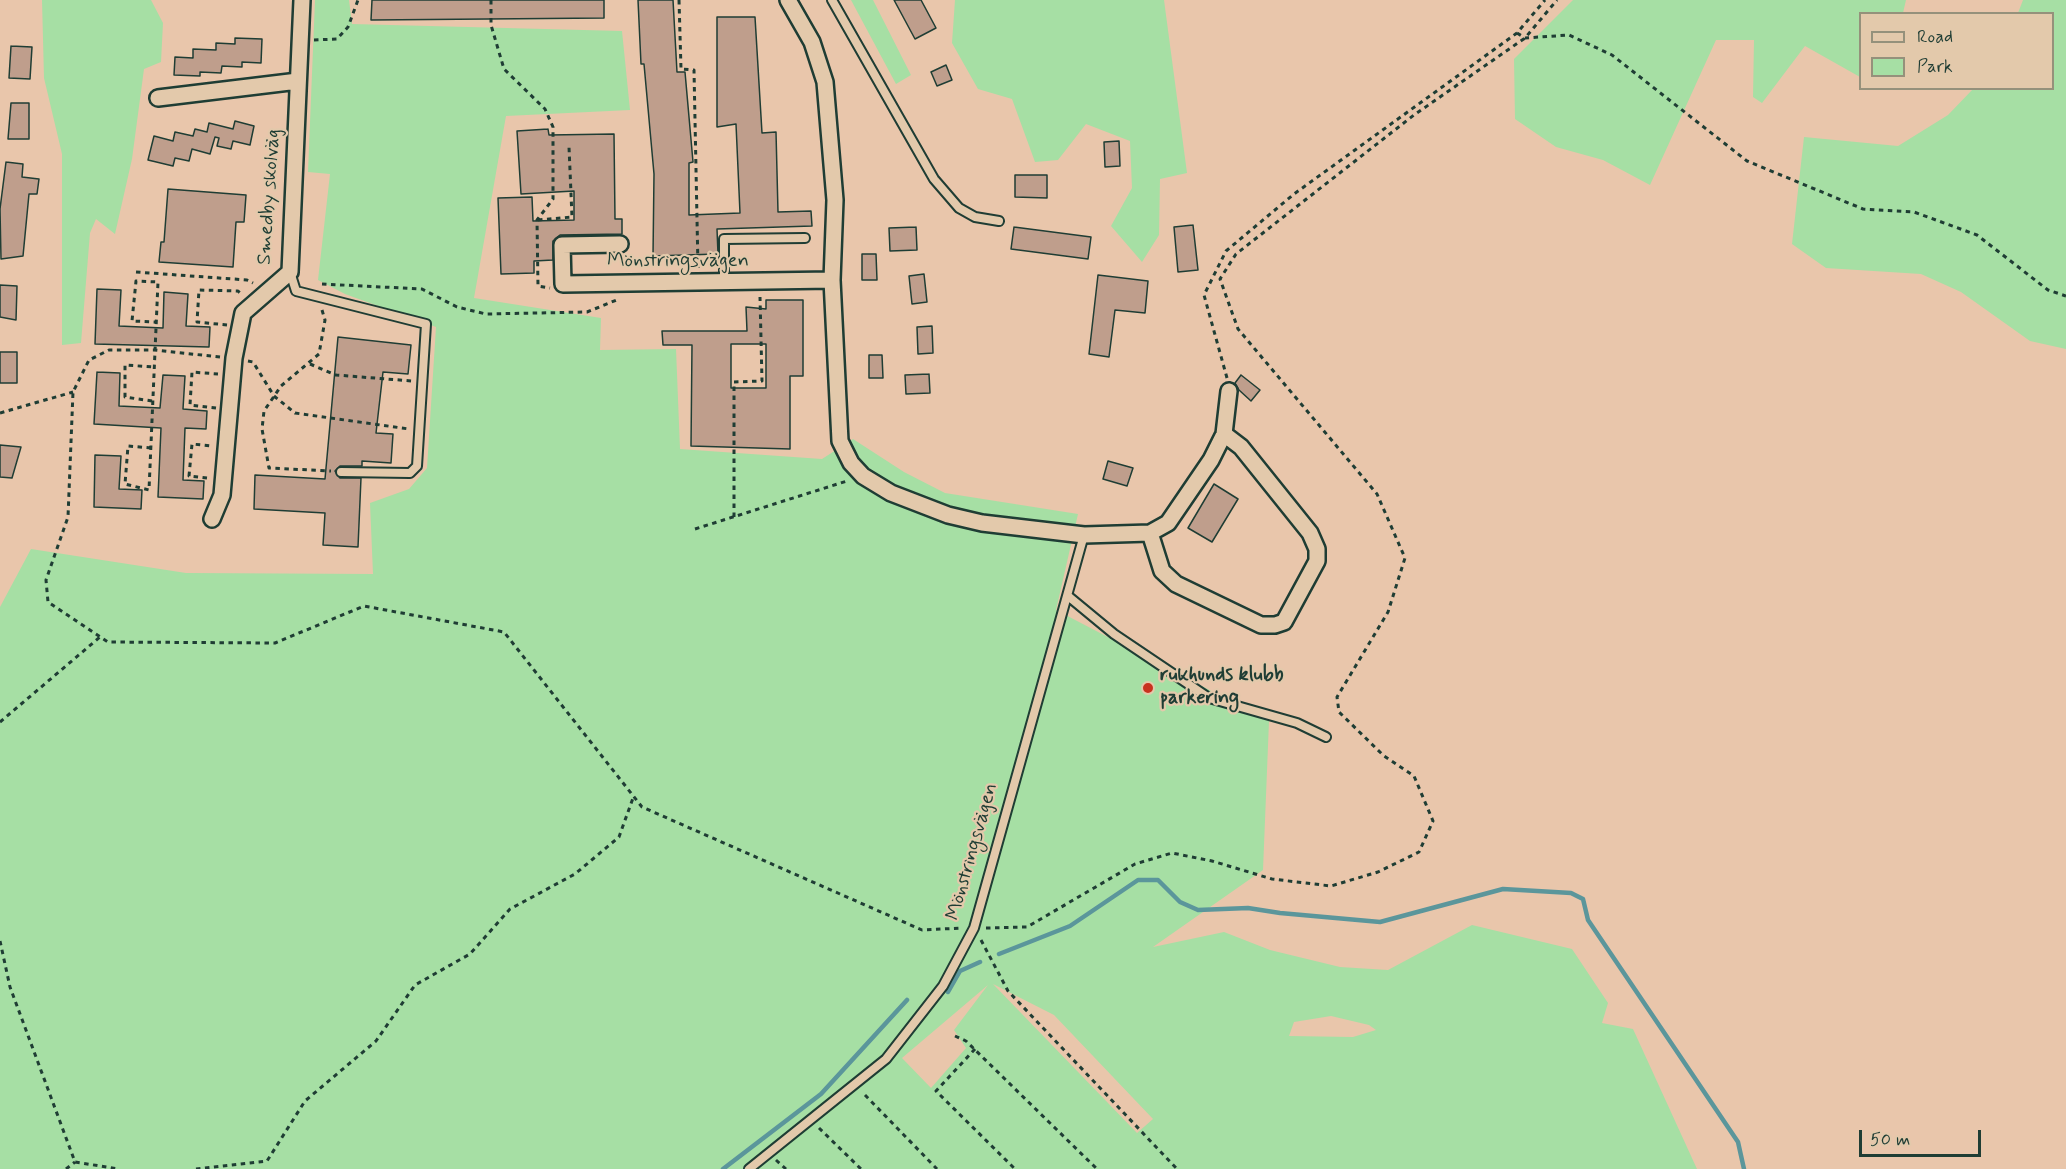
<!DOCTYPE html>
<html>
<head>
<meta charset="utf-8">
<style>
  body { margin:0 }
  #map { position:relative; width:2066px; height:1169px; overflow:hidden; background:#e9c6ab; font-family:Mynerve,sans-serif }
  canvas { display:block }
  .legend { position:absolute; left:1859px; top:12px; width:195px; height:78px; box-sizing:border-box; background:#e3c9ab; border:2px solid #95917b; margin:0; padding:8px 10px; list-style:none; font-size:18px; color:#1f3d34 }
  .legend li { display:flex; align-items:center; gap:12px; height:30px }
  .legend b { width:30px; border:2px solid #95917b }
  .scale { position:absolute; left:1859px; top:1130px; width:122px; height:27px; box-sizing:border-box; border:3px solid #1f3d34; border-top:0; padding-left:8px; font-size:18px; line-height:21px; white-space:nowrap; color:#1f3d34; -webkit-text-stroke:4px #e3c9ab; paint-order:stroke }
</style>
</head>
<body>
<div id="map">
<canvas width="2066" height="1169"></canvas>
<ul class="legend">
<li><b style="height:8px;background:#e3c9ab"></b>Road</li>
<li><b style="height:16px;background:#a6dfa4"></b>Park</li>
</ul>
<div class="scale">50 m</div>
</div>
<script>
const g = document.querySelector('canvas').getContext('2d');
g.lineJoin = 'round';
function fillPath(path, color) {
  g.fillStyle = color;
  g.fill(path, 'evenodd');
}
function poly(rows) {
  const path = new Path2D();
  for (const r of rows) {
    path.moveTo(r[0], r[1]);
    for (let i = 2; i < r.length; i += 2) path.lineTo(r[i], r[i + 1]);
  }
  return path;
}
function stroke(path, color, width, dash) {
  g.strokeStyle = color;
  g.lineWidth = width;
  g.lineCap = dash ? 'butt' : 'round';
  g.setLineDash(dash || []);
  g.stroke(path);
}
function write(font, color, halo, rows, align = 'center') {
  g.font = font + ' Mynerve,sans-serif';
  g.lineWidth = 4.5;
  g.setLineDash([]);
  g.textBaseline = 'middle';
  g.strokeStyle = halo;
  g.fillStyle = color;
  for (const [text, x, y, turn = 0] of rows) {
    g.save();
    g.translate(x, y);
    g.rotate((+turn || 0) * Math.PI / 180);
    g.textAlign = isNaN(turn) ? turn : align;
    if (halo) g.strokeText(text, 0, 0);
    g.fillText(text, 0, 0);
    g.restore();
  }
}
const green = poly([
  [42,0,151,0,163,23,161,62,144,69,132,159,115,234,96,219,90,233,81,343,62,345,62,154,44,78],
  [315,0,349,0,352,24,622,31,630,110,506,116,474,298,601,318,600,350,676,349,680,449,822,459,853,439,904,472,945,493,1078,514,1056,610,1269,721,1263,870,1153,947,1224,932,1270,950,1340,967,1388,970,1472,925,1572,949,1608,1003,1602,1023,1633,1029,1697,1169,0,1169,0,607,31,549,186,573,373,574,370,503,409,489,427,468,436,327,345,294,318,280,330,174,308,172],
  [993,984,1054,1015,1153,1119,1137,1133],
  [988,985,954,1030,966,1048,931,1088,902,1058],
  [1331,1016,1369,1025,1376,1030,1353,1037,1289,1036,1294,1022],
  [851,0,873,0,911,75,896,84],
  [955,0,1164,0,1187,173,1160,179,1159,235,1142,262,1111,226,1132,188,1130,141,1086,124,1058,160,1035,162,1012,99,978,89,952,43],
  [1573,0,1906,0,1903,13,1860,14,1860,77,1805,46,1762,103,1753,97,1754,40,1716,40,1650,185,1603,160,1556,147,1515,119,1514,59],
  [2023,0,2066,0,2066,349,2030,341,1961,292,1921,274,1826,268,1792,244,1804,137,1898,146,1948,115,1973,89,2052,88,2052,14,2018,13]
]);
const stream = poly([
  [999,954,1070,926,1138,880,1158,880,1180,902,1198,910,1248,908,1280,913,1380,922,1503,889,1571,893,1583,899,1588,920,1738,1142,1744,1169],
  [948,992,960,971,980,962],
  [723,1169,821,1094,907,1000]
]);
const building = poly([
  [372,0,604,0,604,18,371,20,372,0],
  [638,0,673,0,677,72,685,72,693,162,689,163,689,215,740,213,736,124,717,127,717,17,755,17,762,133,776,132,778,212,811,211,812,226,717,229,718,254,653,256,654,174,644,64,641,64,638,0],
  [894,0,921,0,936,28,915,39,894,0],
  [235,38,262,39,261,63,242,62,242,67,222,66,221,73,200,72,200,76,174,75,175,57,193,58,193,49,216,50,216,43,235,44,235,38],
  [11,46,32,47,30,79,9,78,11,46],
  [946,65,952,80,937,86,931,72,946,65],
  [11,103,29,103,29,139,8,139,11,103],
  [235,121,254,126,250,145,233,141,231,149,217,146,219,138,215,137,210,154,192,149,189,161,175,158,173,166,148,160,154,136,173,141,175,132,193,136,195,129,207,132,209,123,233,129,235,121],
  [548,129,549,135,614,134,615,219,622,219,622,234,560,235,553,241,553,260,534,261,534,273,501,274,498,198,532,197,533,221,574,220,574,191,521,194,517,131,548,129],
  [1119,141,1120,166,1105,167,1104,142,1119,141],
  [6,162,23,164,22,177,39,179,37,194,29,194,23,256,1,259,0,209,6,162],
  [1015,175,1047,175,1047,198,1015,197,1015,175],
  [168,189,246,195,244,222,236,222,233,267,159,262,161,242,164,242,168,189],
  [1193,225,1198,270,1178,272,1174,227,1193,225],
  [916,227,917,250,890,251,889,228,916,227],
  [1014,227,1091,237,1088,259,1011,249,1014,227],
  [862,254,876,254,877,280,862,280,862,254],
  [924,274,927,302,912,304,909,276,924,274],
  [1098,275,1148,281,1145,313,1115,310,1109,357,1089,354,1098,275],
  [0,285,17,286,16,320,0,317,0,285],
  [97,289,121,290,119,326,163,328,164,292,188,294,186,326,210,327,209,347,95,344,97,289],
  [766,300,803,300,803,376,790,376,790,449,691,446,692,345,663,345,662,331,747,331,746,307,766,309,766,300],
  [731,344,766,344,766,388,731,388,731,344],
  [932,326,933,353,918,354,917,327,932,326],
  [338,337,411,345,408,374,383,372,376,433,393,434,391,463,362,461,362,466,340,466,335,471,340,478,361,478,358,547,323,545,325,513,254,509,255,475,325,479,338,337],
  [0,352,17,352,17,383,0,383,0,352],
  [869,355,882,355,883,378,869,378,869,355],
  [97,372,120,373,119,406,160,408,163,375,185,376,183,409,207,411,206,429,185,428,183,480,204,481,203,499,158,497,161,428,94,424,97,372],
  [929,374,930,393,906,394,905,375,929,374],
  [1241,375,1260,390,1251,401,1239,390,1235,383,1241,375],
  [0,445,21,447,12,478,0,477,0,445],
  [95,455,121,456,119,489,142,490,141,509,94,507,95,455],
  [1108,461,1133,468,1127,486,1103,479,1108,461],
  [1214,484,1238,499,1212,542,1188,528,1214,484]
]);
const path = poly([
  [491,0,491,25,504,69,545,109,553,127,553,199,537,220,538,286,550,288],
  [679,0,681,69,694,70,698,268],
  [1517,33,1525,38,1569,35,1612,55,1747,161,1863,209,1914,212,1977,235,2048,290,2066,296],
  [314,40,337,39,348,27,358,0],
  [538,220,572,217,569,147],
  [136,272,247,280,253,283],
  [322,284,422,289,457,307,486,314,587,312,619,299],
  [322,310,325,320,319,354,281,386,264,411,262,429,269,468,331,471],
  [227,325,197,322,199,290,238,291,242,295],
  [220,357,154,350,109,350,89,360,73,392,68,517,46,580,48,602,108,642,275,643,364,606,504,632,642,807,922,930,962,928],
  [248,361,253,362,274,396,295,413,409,429],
  [310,364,336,375,412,381],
  [1227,378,1204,295,1226,251,1294,194,1517,33,1545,0],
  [152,401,125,397,125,365,154,367],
  [216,408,190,405,192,372,218,374],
  [0,413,73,392],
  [151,448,128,446,125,484,149,490,158,282,136,281,132,321,156,322],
  [207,478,189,476,192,444,212,446],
  [734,517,734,382,762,381,760,297],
  [695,529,847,481],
  [0,722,100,637],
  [986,928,1027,927,1135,864,1172,853,1212,861,1272,879,1331,886,1378,872,1419,852,1433,821,1414,776,1384,756,1339,712,1337,697,1388,612,1405,558,1377,494,1238,329,1220,279,1236,254,1414,115,1525,38,1557,0],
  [981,940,1008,991,1177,1169],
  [0,941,10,987,75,1162,119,1169],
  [955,1036,966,1041,1097,1169],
  [975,1049,936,1091,1015,1169],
  [865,1095,937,1169],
  [819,1128,861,1169],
  [776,1160,786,1169],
  [66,1169,75,1162],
  [196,1169,267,1161,305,1101,376,1041,415,985,470,954,510,909,575,874,619,837,633,798]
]);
const service = poly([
  [832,0,934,179,959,208,975,217,999,221],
  [290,272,296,291,426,324,417,466,410,473,341,472],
  [724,282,724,239,805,238],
  [1068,596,1114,634,1209,698,1297,723,1326,737],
  [749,1169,886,1059,943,986,974,928,1084,535]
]);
const minor = poly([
  [788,0,812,42,825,82,835,200,832,280,840,441,851,463,863,476,891,493,948,515,982,523,1084,535,1150,533,1168,523,1211,460,1224,434,1229,391],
  [158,98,298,81],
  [620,244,562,245,563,284,832,280],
  [212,519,222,495,234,358,243,313,290,272,302,0],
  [1150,533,1162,571,1176,584,1261,625,1275,625,1284,622,1317,561,1317,549,1310,533,1241,447,1224,434]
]);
const markers = [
  [1148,688,6,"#c8321e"]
];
const streetNames = [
  ["Smedby skolväg",270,197,-86],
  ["Mönstringsvägen",678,262],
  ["Mönstringsvägen",973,852,-74]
];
const poiNames = [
  ["rukhunds klubb",1160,676],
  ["parkering",1160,699]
];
fillPath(green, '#a6dfa4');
stroke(stream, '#5b969b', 4.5);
fillPath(building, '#bf9e8c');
stroke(building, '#1f3d34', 1.5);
stroke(service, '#1f3d34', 12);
stroke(minor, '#1f3d34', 20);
stroke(path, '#1f3d34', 3, [4.5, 4.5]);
stroke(service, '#e3c9ab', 8);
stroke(minor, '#e3c9ab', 15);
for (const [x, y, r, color] of markers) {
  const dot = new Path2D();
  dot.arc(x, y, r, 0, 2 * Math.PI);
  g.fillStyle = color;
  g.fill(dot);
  stroke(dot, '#e3c9ab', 2);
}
write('20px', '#1f3d34', '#e3c9ab', streetNames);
write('bold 20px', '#1f3d34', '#e3c9ab', poiNames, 'left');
</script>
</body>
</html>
